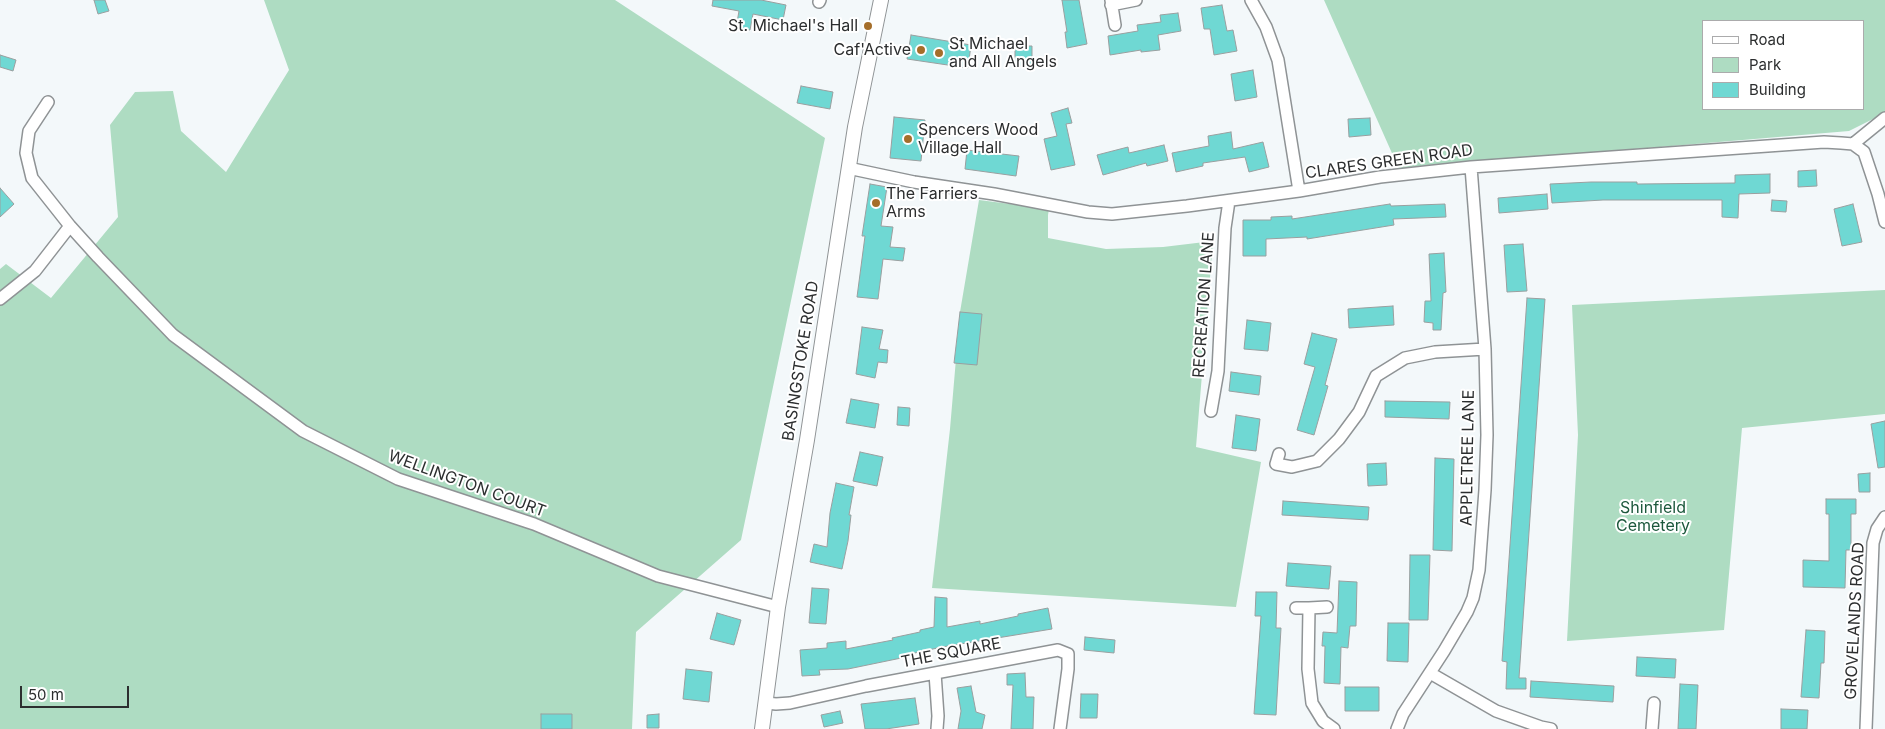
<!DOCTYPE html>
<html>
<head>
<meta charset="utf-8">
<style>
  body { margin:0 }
  #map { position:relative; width:1885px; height:729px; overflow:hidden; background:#f3f8fa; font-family:Inter,sans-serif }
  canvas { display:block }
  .legend { position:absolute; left:1702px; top:20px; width:162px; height:90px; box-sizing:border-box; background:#fff; border:1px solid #ababac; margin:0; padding:6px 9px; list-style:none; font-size:15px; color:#2c2e2f }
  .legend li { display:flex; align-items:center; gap:10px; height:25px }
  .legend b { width:25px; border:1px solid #ababac }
  .scale { position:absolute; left:20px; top:686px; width:109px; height:22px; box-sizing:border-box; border:2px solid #2c2e2f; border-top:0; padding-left:6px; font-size:15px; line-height:18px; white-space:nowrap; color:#2c2e2f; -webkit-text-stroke:4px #fff; paint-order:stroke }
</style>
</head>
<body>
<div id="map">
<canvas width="1885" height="729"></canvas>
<ul class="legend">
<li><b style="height:6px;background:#fff"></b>Road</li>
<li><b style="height:14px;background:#aedcc2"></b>Park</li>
<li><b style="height:14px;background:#6fd8d3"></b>Building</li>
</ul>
<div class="scale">50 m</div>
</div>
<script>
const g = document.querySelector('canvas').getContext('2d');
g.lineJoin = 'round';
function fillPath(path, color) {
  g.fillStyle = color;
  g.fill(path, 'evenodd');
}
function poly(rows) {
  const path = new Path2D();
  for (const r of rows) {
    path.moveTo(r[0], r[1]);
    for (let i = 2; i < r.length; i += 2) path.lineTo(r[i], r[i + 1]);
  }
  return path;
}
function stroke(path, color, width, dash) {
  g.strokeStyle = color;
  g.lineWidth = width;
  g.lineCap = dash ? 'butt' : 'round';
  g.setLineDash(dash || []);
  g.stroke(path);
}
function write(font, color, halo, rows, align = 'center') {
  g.font = font + ' Inter,sans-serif';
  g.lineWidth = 4;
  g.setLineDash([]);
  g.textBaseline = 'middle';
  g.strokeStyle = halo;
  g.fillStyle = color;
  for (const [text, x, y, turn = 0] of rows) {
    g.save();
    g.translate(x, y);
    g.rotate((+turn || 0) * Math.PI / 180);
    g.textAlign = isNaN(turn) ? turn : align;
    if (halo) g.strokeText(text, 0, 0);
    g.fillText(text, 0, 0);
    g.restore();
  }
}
const green = poly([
  [264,0,615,0,825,138,741,540,636,632,632,729,0,729,0,269,6,264,51,298,118,217,110,125,135,92,173,91,181,131,226,172,289,70],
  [1324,0,1885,0,1885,113,1849,131,1399,169],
  [1704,21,1864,21,1864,109,1704,109],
  [979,200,1049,209,1048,215,1048,238,1106,249,1163,247,1213,241,1196,447,1261,462,1236,607,932,588,950,429,960,312],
  [1885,290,1885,414,1742,428,1724,630,1567,641,1578,435,1572,305]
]);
const building = poly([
  [94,0,105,0,109,11,98,14,94,0],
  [713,0,761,0,786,5,783,20,753,14,750,30,736,28,739,11,712,6,713,0],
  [1062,0,1079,0,1087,44,1067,48,1065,32,1067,32,1062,0],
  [1222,5,1227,31,1233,30,1237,51,1214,55,1210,29,1204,29,1201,8,1222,5],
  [1178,13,1181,31,1158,35,1160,50,1141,52,1141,50,1110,55,1108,36,1138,31,1137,25,1161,22,1160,15,1178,13],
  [911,35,971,45,968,68,907,59,911,35],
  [1015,46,1032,46,1032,66,1015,66,1015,46],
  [0,55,16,60,13,71,0,67,0,55],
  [1253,70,1257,97,1235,101,1231,74,1253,70],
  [801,86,833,92,830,109,797,103,801,86],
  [1068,108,1072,123,1066,124,1075,165,1051,170,1044,139,1057,136,1051,113,1068,108],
  [894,117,925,120,921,161,890,158,894,117],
  [1370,118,1371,135,1349,137,1348,119,1370,118],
  [1231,132,1233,149,1263,142,1269,167,1249,172,1245,157,1203,163,1203,166,1176,172,1172,153,1209,146,1208,136,1231,132],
  [1164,145,1168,161,1147,166,1146,163,1103,175,1097,155,1128,147,1129,153,1164,145],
  [967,150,1019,156,1016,176,965,169,967,150],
  [1816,170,1817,186,1798,187,1798,171,1816,170],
  [1770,174,1770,193,1739,194,1738,218,1722,217,1722,200,1603,200,1552,203,1550,184,1591,182,1637,182,1637,184,1735,183,1735,175,1770,174],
  [870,184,887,187,881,226,893,227,890,247,905,248,903,261,883,259,878,299,857,297,865,236,862,236,870,184],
  [0,188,14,204,0,217,0,188],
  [1547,194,1548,209,1499,213,1498,198,1547,194],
  [1772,200,1787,201,1786,212,1771,211,1772,200],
  [1390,204,1391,206,1445,204,1446,217,1393,219,1394,225,1307,239,1307,237,1266,239,1266,256,1243,256,1243,220,1271,220,1271,217,1292,216,1292,219,1390,204],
  [1853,204,1862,242,1842,246,1834,209,1853,204],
  [1523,244,1527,291,1507,292,1504,245,1523,244],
  [1444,253,1446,292,1443,293,1441,330,1433,330,1433,323,1424,322,1425,301,1431,301,1429,254,1444,253],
  [1527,298,1545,299,1519,678,1526,678,1526,689,1506,689,1507,662,1502,661,1527,298],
  [1393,306,1394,325,1349,328,1348,309,1393,306],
  [960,312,982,314,977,365,954,363,960,312],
  [1247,320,1271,323,1268,351,1244,349,1247,320],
  [862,327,883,330,879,349,888,350,887,363,878,362,875,378,856,374,862,327],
  [1312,333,1337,339,1325,385,1328,386,1314,435,1297,430,1315,367,1304,364,1312,333],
  [1231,372,1261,376,1259,395,1229,391,1231,372],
  [851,399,879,404,875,428,846,423,851,399],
  [1385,401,1450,402,1449,419,1385,417,1385,401],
  [898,407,910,408,909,426,897,425,898,407],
  [1236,415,1260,419,1256,451,1232,448,1236,415],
  [1885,421,1885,467,1878,468,1871,424,1885,421],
  [860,452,883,457,877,486,853,481,860,452],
  [1435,458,1454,459,1452,551,1433,550,1435,458],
  [1386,463,1387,485,1368,486,1367,464,1386,463],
  [1870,473,1870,492,1859,492,1858,474,1870,473],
  [836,483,854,487,849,515,851,515,848,541,842,569,810,562,814,544,827,547,830,513,836,483],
  [1826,499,1856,499,1856,514,1851,514,1851,550,1846,550,1845,588,1803,587,1803,560,1829,561,1829,514,1826,514,1826,499],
  [1283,501,1369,507,1368,520,1282,515,1283,501],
  [1410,555,1430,555,1428,620,1409,620,1410,555],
  [1288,563,1331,566,1329,589,1286,586,1288,563],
  [1339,581,1357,582,1356,626,1350,626,1348,648,1341,647,1340,684,1324,683,1325,646,1322,646,1323,632,1337,633,1339,581],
  [812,588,829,589,826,624,809,623,812,588],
  [1256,592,1277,592,1276,628,1281,628,1276,715,1254,714,1261,616,1255,616,1256,592],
  [935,597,947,598,947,627,980,621,980,624,1018,616,1018,614,1048,608,1052,629,942,647,910,654,911,656,848,669,819,670,820,675,802,676,800,650,827,648,827,643,846,641,846,649,893,640,892,638,920,632,920,630,934,627,935,597],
  [717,613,741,620,734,645,710,639,717,613],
  [1388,623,1409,623,1408,662,1387,661,1388,623],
  [1806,630,1825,631,1824,663,1821,663,1819,698,1801,697,1806,630],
  [1085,637,1115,640,1114,653,1084,650,1085,637],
  [1637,657,1676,659,1675,678,1636,676,1637,657],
  [686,669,712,672,709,702,683,699,686,669],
  [1025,673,1026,697,1034,697,1033,729,1011,729,1013,685,1007,685,1007,674,1025,673],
  [1531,681,1614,686,1613,702,1530,697,1531,681],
  [1680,684,1698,685,1696,729,1678,729,1680,684],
  [971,686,976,712,985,715,982,729,958,729,961,711,957,688,971,686],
  [1345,687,1379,687,1379,711,1345,711,1345,687],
  [1081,694,1098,694,1097,718,1080,718,1081,694],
  [915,698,919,724,886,729,865,729,861,704,915,698],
  [1781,709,1808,710,1807,729,1781,729,1781,709],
  [840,711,843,723,824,727,821,715,840,711],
  [541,714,572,714,572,729,541,729,541,714],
  [659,714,659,728,647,728,647,715,659,714]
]);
const minor = poly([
  [1111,0,1115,25],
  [1251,0,1266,27,1278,60,1299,191],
  [819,2,820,0],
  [1111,5,1136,0],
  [48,102,29,131,26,153,32,178,70,226,98,257,173,335,303,431,398,479,534,524,658,576,778,607],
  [1853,144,1885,118],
  [848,168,914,182,994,194,1088,212,1112,214,1187,206,1299,191,1380,177,1471,167,1824,142,1841,143,1853,144,1864,152,1878,194,1885,222],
  [0,299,35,271,70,226],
  [1211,411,1218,371,1225,228,1229,201],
  [1279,454,1276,464,1292,467,1317,461,1339,439,1359,412,1376,376,1405,358,1435,352,1485,349],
  [1296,608,1309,608,1308,669,1312,703,1323,721,1334,729],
  [1309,608,1327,607],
  [935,673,938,716,937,729],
  [1430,673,1496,711,1541,727,1551,729],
  [766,703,776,704,790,703,866,686,1058,650,1068,654,1068,669,1060,729],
  [1397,729,1403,714,1444,651,1467,612,1473,598,1479,570,1485,490,1487,435,1485,349,1471,167],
  [1652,729,1654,703],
  [1866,729,1873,543,1877,529,1885,517]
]);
const tertiary = poly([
  [762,729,778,607,807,440,855,127,881,0]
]);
const markers = [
  [868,26,5,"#a56e2a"],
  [921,50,5,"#a56e2a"],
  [939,53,5,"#a56e2a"],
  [908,139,5,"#a56e2a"],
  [876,203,5,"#a56e2a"]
];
const poiNames = [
  ["St. Michael's Hall",858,26,"right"],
  ["St Michael",949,44],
  ["and All Angels",949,62],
  ["Caf'Active",911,50,"right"],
  ["Spencers Wood",918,130],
  ["Village Hall",918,148],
  ["The Farriers",886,194],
  ["Arms",886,212]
];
const streetNames = [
  ["CLARES GREEN ROAD",1389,162,-8],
  ["RECREATION LANE",1204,305,-86],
  ["BASINGSTOKE ROAD",801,361,-81],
  ["APPLETREE LANE",1468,458,-89],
  ["WELLINGTON COURT",467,484,20],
  ["GROVELANDS ROAD",1855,621,-87],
  ["THE SQUARE",951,653,-11]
];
const parkNames = [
  ["Shinfield",1653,508],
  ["Cemetery",1653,526]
];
fillPath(green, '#aedcc2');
fillPath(building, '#6fd8d3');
stroke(building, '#9a9f9f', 1);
stroke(minor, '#8f9395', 14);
stroke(tertiary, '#8f9395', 16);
stroke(minor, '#fff', 11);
stroke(tertiary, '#fff', 14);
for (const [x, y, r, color] of markers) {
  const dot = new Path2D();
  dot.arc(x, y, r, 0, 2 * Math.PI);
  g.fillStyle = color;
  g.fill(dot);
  stroke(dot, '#fff', 2);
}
write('16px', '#2c2e2f', '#fff', poiNames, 'left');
write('16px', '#2c2e2f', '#fff', streetNames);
write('16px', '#1c583c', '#fff', parkNames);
</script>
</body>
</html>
